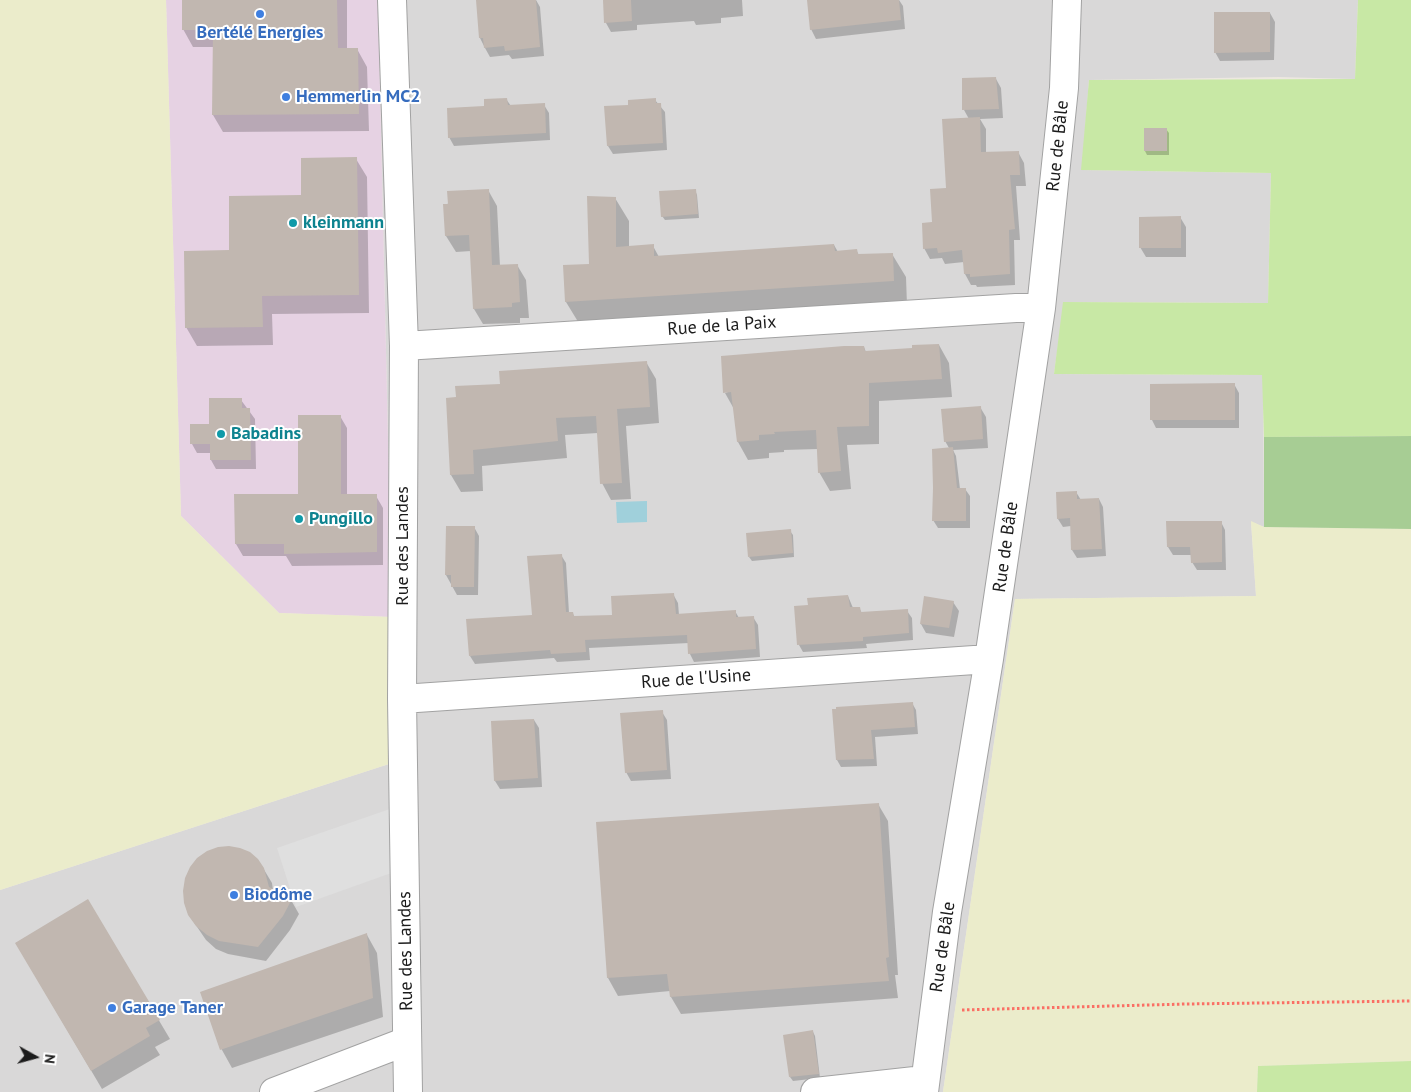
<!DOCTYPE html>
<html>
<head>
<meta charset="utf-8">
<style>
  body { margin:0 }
  #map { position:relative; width:1411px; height:1092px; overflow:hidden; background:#ede8e0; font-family:"PT Sans",sans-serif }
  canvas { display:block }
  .north { position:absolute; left:10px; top:1032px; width:50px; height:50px; -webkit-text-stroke:4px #fff; paint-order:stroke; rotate:97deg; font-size:14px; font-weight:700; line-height:20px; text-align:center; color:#1b1b1b }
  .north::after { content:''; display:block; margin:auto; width:18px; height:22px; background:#1b1b1b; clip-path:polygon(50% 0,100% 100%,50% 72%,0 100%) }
</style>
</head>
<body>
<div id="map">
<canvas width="1411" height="1092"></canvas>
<div class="north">N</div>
</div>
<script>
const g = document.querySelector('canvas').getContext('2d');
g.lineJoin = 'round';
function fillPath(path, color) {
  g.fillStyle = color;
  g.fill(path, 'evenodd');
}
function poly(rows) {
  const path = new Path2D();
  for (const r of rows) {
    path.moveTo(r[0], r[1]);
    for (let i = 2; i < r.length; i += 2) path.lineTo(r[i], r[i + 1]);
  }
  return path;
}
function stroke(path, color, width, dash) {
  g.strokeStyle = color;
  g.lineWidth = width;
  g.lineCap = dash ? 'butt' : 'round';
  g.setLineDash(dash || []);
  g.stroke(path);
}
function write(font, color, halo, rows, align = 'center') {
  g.font = font + ' "PT Sans",sans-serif';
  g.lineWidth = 4;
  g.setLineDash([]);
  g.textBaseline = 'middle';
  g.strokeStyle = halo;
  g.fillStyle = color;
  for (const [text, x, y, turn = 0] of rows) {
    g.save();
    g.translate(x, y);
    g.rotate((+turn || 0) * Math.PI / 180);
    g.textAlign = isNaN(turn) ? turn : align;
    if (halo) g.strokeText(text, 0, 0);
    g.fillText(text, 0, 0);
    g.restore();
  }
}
const residential = poly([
  [378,0,1358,0,1355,79,1278,77,1089,80,1082,170,1271,173,1268,303,1064,302,1054,374,1263,375,1264,527,1251,522,1256,596,1015,599,943,1092,0,1092,0,890,392,763,392,617]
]);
const industrial = poly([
  [166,0,378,0,392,617,279,613,181,516]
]);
const farmland = poly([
  [0,0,166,0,181,516,279,613,392,617,392,763,0,890],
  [1251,521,1264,527,1411,529,1411,1061,1258,1066,1257,1092,943,1092,1015,599,1256,596]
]);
const grass = poly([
  [1358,0,1411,0,1411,436,1264,437,1262,375,1054,374,1063,302,1268,303,1271,173,1081,170,1089,80,1355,79],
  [1411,1061,1411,1092,1257,1092,1258,1066]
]);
const forest = poly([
  [1411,436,1411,529,1264,527,1264,437]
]);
const parking = poly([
  [390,809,394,872,296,907,277,848]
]);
const water = poly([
  [647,501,647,522,617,523,616,502]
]);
const shadow = poly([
  [183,0,347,0,347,49,357,49,367,67,369,131,223,132,213,115,214,47,193,47,183,29],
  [514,0,536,0,540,7,544,56,512,59,509,55,490,57,485,48,480,38],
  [604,0,742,0,743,16,721,18,721,23,696,25,694,21,637,25,637,30,611,32,606,23],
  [808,0,899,0,903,6,905,29,816,39,811,29],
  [1270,13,1275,22,1274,60,1220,61,1215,52],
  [996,79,1001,88,1003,118,980,119,986,129,986,153,1018,152,1024,163,1026,186,1016,186,1020,240,1014,240,1015,285,977,287,976,285,971,285,965,274,964,262,945,264,942,258,930,259,924,248,948,189,969,119,964,110],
  [506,99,511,106,544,105,549,113,550,140,454,146,449,137,485,108],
  [655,100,665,112,667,150,613,154,608,146,629,106],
  [1145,129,1166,129,1169,133,1169,155,1147,155,1145,151],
  [356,159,367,177,369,313,272,314,273,345,197,346,186,327,231,252,302,196],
  [488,190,497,206,500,266,517,265,526,280,529,318,520,318,520,323,483,324,474,309,471,251,456,252,446,236,444,205],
  [695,190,697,195,699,218,665,220,662,216],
  [615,198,629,221,629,247,653,246,659,257,834,245,838,252,856,250,859,255,892,254,906,277,907,305,580,325,566,302,564,266,590,265],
  [1180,217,1186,227,1186,257,1146,257,1140,247],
  [939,345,949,363,952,397,879,401,879,444,847,445,851,489,830,491,819,472,818,449,784,450,784,452,769,453,769,458,748,460,738,442,734,409,725,393,864,347,866,352,914,349],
  [646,362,656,379,659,423,626,426,631,499,611,500,602,483,598,433,565,435,567,458,482,466,483,491,461,492,451,475,457,398,501,385],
  [1234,384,1239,393,1239,428,1156,428,1152,420],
  [241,400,255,419,256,469,216,469,211,460,211,453,197,453,192,444],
  [980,407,986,417,988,448,953,450,956,456,960,489,965,489,970,496,970,528,938,528,933,520,949,448,945,441],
  [340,416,347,428,347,495,376,496,383,508,383,565,292,566,286,556,243,556,236,544,299,495],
  [1076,492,1081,500,1099,499,1103,507,1106,556,1077,558,1072,550,1071,526,1063,527,1058,519],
  [1221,522,1225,530,1226,570,1197,570,1192,562,1192,555,1173,555,1168,547],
  [447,527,474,527,479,536,478,595,457,595,446,575],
  [790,531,793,535,794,557,752,561,749,557],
  [561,555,566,563,569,613,572,613,575,617,613,616,673,594,678,603,679,615,735,611,739,618,753,617,758,625,760,657,694,662,690,654,689,643,589,648,590,660,557,662,554,658,475,664,470,656,534,616],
  [848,596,853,608,859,608,862,613,907,611,912,618,913,640,866,644,867,648,803,652,799,645,809,606],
  [953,602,959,611,954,637,926,633,921,624],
  [912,703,916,710,918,734,875,737,877,766,841,767,837,760,833,710],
  [662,712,667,720,671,779,631,781,626,772],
  [534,720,539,728,542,787,500,789,495,781,492,723],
  [878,804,888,821,898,975,895,975,898,998,681,1014,671,997,670,991,618,996,608,978,598,824],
  [263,868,272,883,273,890,291,900,299,914,290,930,266,961,228,954,216,949,206,940,189,915],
  [88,901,170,1039,155,1047,160,1055,102,1089,16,943],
  [367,935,377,953,383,1017,232,1068,222,1050,202,992],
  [813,1032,815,1036,820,1078,793,1081,790,1077]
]);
const building = poly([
  [182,0,337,0,338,48,358,48,359,114,212,115,213,30,182,30],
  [476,0,536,0,540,47,505,51,504,46,484,48,483,38,479,38],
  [603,0,631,0,632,21,604,23],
  [807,0,899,0,901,20,810,30],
  [1214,12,1270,12,1270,52,1214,53],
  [996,77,999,109,962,110,962,78],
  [507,98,508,105,545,103,546,133,448,138,447,108,484,106,484,99],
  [656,98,656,103,661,103,663,143,607,146,604,106,628,105,628,100],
  [980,117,981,152,1019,151,1020,175,1010,175,1015,229,1009,230,1010,274,970,277,970,274,964,274,962,250,938,253,937,248,923,249,922,223,932,222,930,189,946,188,942,119],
  [1144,128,1167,128,1167,151,1144,151],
  [357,157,359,295,262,296,263,327,185,328,184,251,229,250,229,196,301,195,301,158],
  [489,189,492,265,518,264,520,302,512,303,512,307,473,309,469,235,445,236,443,204,448,204,447,191],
  [696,189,698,214,661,217,659,191],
  [587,196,616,197,616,247,654,244,654,256,834,244,835,251,857,249,858,254,893,253,894,281,565,302,563,265,589,264],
  [1181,216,1181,248,1139,248,1139,217],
  [939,344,942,379,869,383,869,426,837,427,841,471,818,473,816,430,774,432,775,434,759,435,759,440,737,442,731,392,723,393,721,356,844,346,864,346,865,351,912,348,912,345],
  [647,361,650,407,617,409,622,483,600,484,596,416,556,418,558,441,473,450,474,474,450,475,446,398,456,397,455,386,500,384,499,371],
  [1235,383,1235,420,1150,420,1150,384],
  [209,398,242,398,242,408,250,408,251,460,210,460,210,444,190,444,190,424,209,424],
  [981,406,983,439,944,442,941,409],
  [298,415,341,415,341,494,377,494,377,552,284,554,284,544,235,544,234,494,298,494],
  [953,447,957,488,966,488,966,521,932,521,933,488,932,449],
  [1077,491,1077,499,1099,498,1102,549,1071,550,1070,518,1057,519,1056,492],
  [1166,521,1222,521,1222,562,1191,563,1190,547,1167,547],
  [446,526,475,526,474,587,451,587,451,575,445,575],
  [791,529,793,553,748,557,746,533],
  [562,554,566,612,573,612,574,616,612,615,611,596,674,593,676,614,736,610,736,617,754,616,756,649,688,654,687,635,585,640,586,652,551,654,550,650,469,656,466,619,532,615,527,556],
  [848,595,850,607,860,607,861,612,908,609,909,633,863,637,863,641,797,645,794,606,808,605,807,598],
  [924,596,954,601,949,628,920,624],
  [913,702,915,727,871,730,874,759,836,760,832,709,836,709,836,707],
  [663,710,667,770,625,773,620,713],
  [534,719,538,778,494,781,491,721],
  [879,803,889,957,886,958,889,981,670,997,667,974,607,978,596,822],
  [229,846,240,848,250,852,258,859,264,868,269,887,292,899,283,916,258,947,219,941,207,935,196,926,188,915,184,903,183,891,185,878,190,867,197,858,207,851,218,847],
  [88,899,160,1020,146,1028,150,1036,91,1071,15,943],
  [367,933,373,998,220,1050,200,992],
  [813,1030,819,1074,789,1077,783,1035]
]);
const path = poly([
  [962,1010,1186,1004,1411,1001]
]);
const minor = poly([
  [392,0,404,346,402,699,408,1092],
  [404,346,1016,308,1041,308],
  [402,699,989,659],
  [274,1092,407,1041],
  [815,1092,924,1080],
  [924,1092,947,912,989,659,1041,308,1064,88,1067,0]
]);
const markers = [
  [260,14,5,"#3f7fe0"],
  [286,97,5,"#3f7fe0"],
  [293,223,5,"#0f9aa8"],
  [221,434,5,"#0f9aa8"],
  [299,519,5,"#0f9aa8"],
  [234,895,5,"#3f7fe0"],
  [112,1008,5,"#3f7fe0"]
];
const shopNames = [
  ["Bertélé Energies",260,33,"center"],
  ["Hemmerlin MC2",296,97],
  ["Biodôme",244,895],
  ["Garage Taner",122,1008]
];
const streetNames = [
  ["Rue de Bâle",1058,146,-84],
  ["Rue de la Paix",722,326,-4],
  ["Rue des Landes",403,546,-90],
  ["Rue de Bâle",1006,547,-82],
  ["Rue de l'Usine",696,679,-4],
  ["Rue de Bâle",943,947,-82],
  ["Rue des Landes",406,951,-91]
];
const cultureNames = [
  ["kleinmann",303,223],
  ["Babadins",231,434],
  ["Pungillo",309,519]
];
fillPath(residential, '#d9d8d8');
fillPath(industrial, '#e6d2e3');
fillPath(farmland, '#ebeccb');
fillPath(grass, '#c8e8a5');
fillPath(forest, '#a7cd94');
fillPath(parking, '#dfdfdf');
fillPath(water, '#a0d0db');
fillPath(shadow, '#0003');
fillPath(building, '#c1b7b0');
stroke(minor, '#a2a2a2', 30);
stroke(path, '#fa6f64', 3, [2.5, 2.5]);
stroke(minor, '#fff', 28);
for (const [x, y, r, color] of markers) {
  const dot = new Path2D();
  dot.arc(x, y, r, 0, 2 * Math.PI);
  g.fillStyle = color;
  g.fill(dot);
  stroke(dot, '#fff', 2);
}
write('bold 18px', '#366cbe', '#fff', shopNames, 'left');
write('18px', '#1b1b1b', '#fff', streetNames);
write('bold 18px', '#0d838f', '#fff', cultureNames, 'left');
</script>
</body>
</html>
